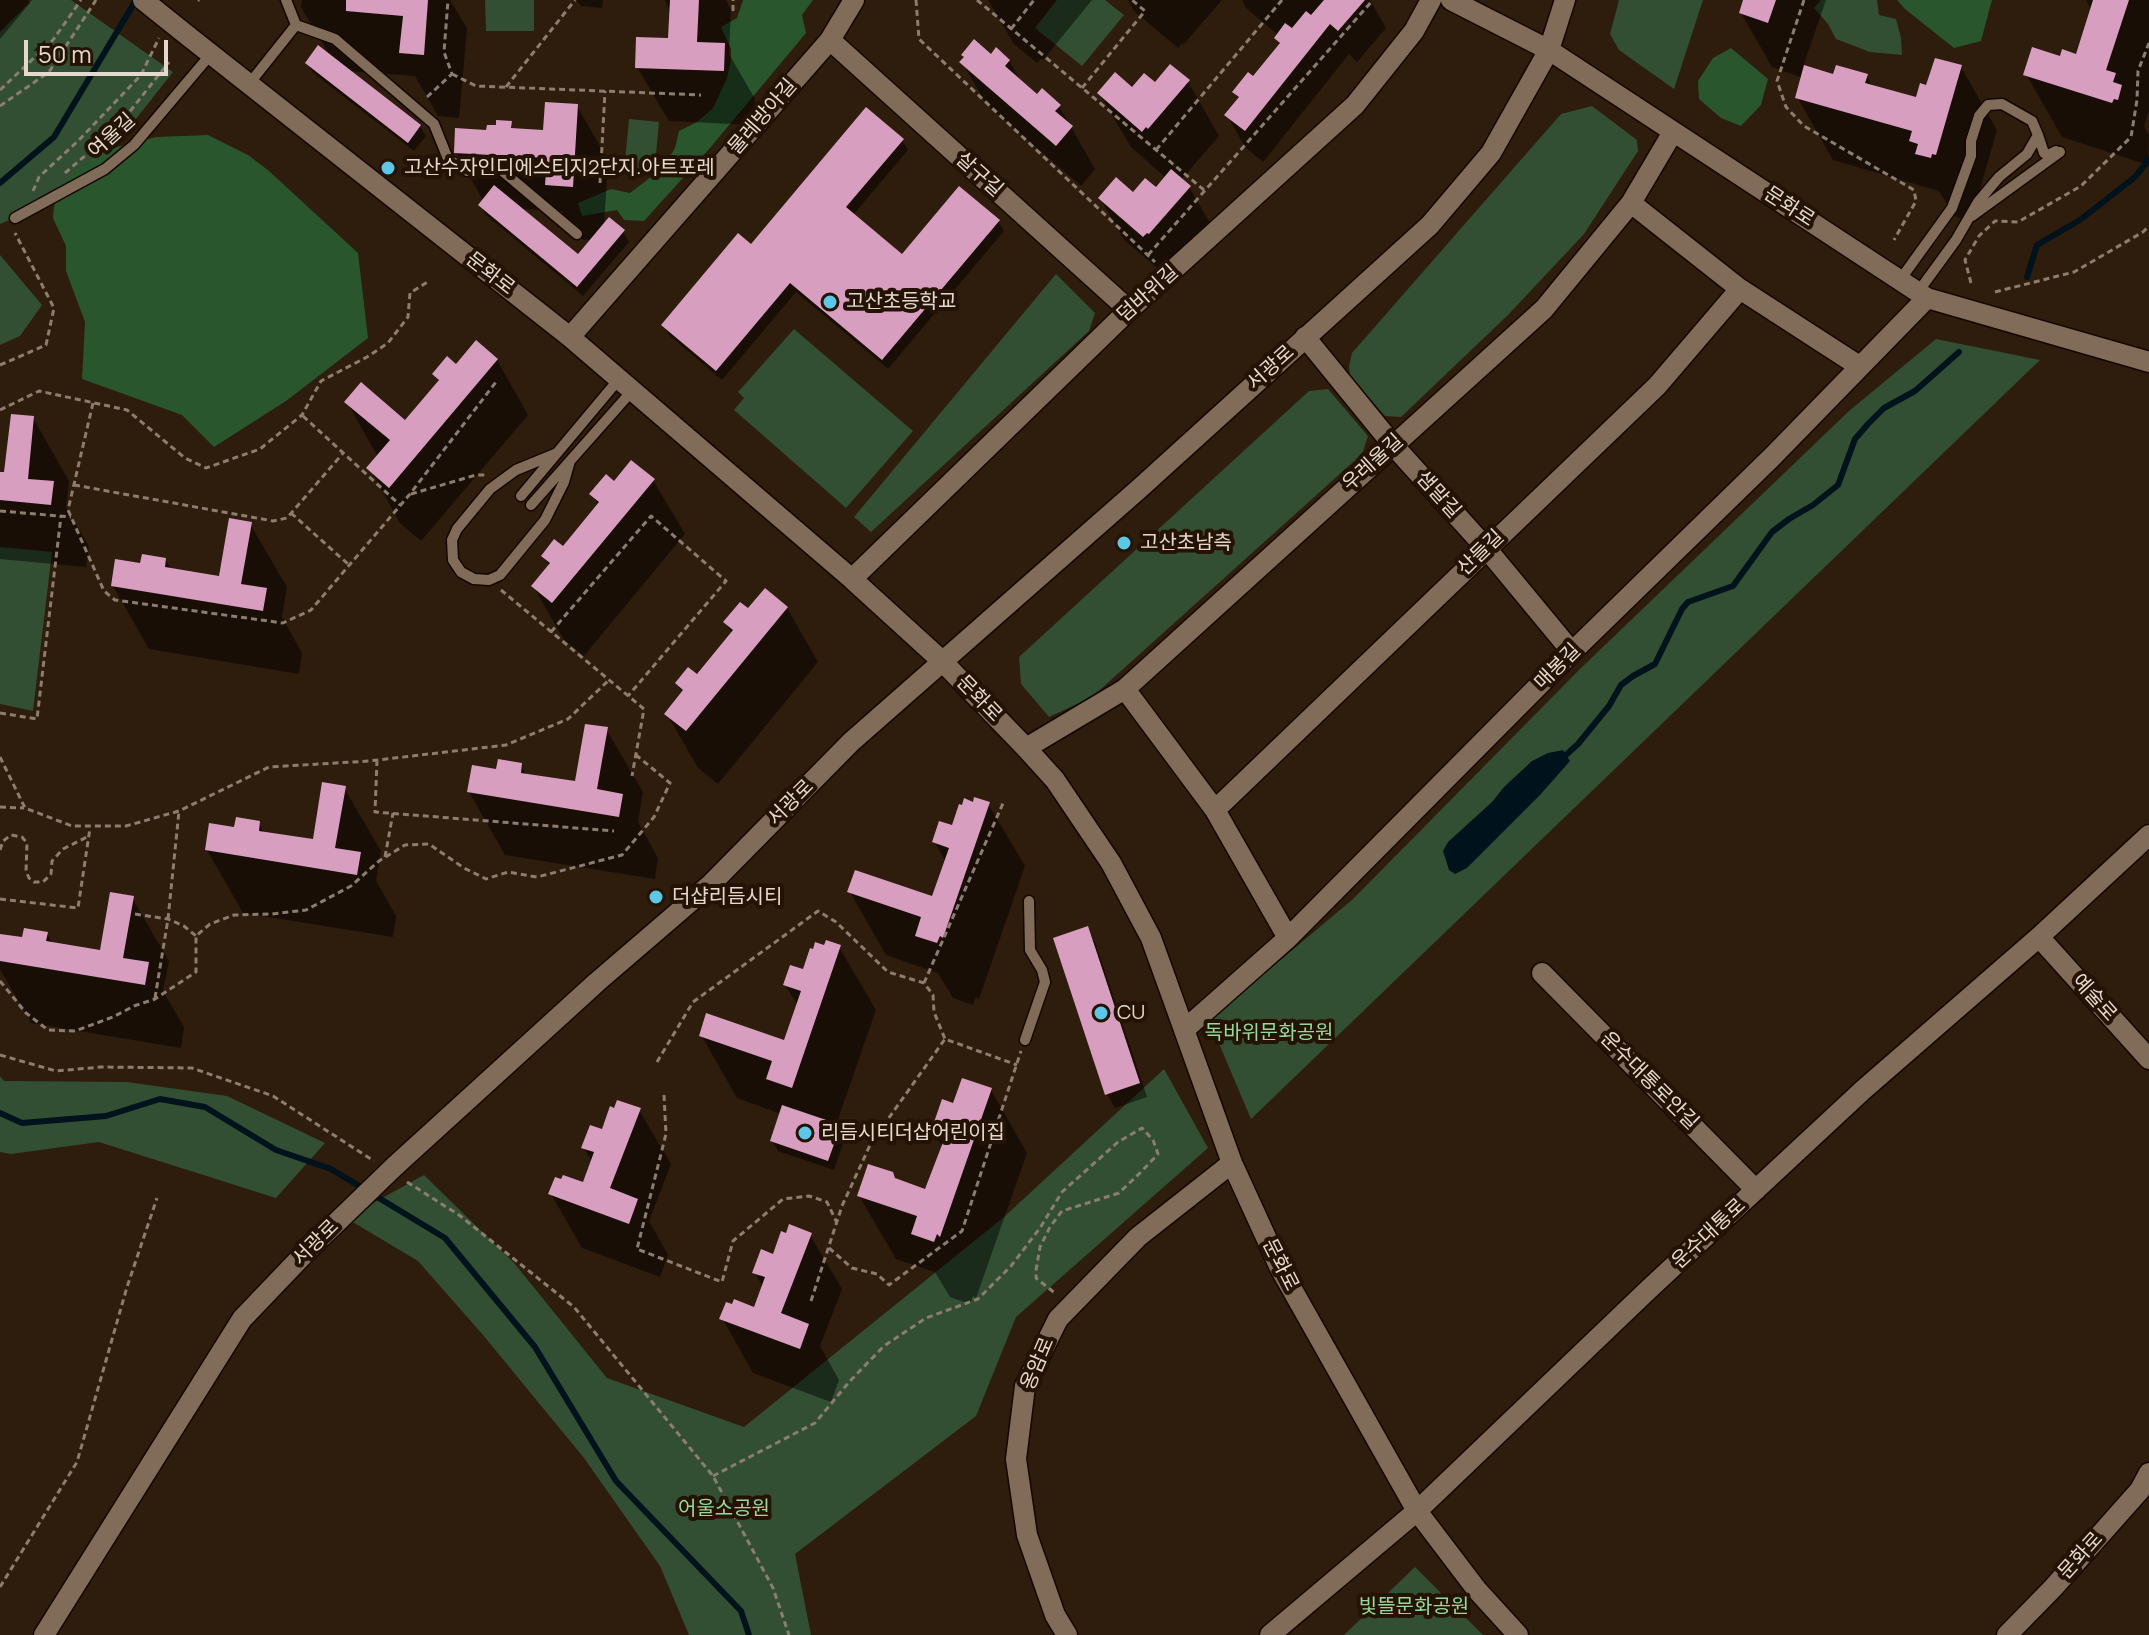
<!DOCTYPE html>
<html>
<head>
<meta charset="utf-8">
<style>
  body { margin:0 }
  #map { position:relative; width:2149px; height:1635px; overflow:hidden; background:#2e1c0c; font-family:Manrope,sans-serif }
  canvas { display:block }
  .scale { position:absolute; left:24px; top:40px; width:144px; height:36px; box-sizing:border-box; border:4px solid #e5d9cf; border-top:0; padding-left:10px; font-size:24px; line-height:28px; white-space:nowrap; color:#e5d9cf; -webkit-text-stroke:6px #241304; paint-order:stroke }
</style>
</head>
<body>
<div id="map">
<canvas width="2149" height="1635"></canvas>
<div class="scale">50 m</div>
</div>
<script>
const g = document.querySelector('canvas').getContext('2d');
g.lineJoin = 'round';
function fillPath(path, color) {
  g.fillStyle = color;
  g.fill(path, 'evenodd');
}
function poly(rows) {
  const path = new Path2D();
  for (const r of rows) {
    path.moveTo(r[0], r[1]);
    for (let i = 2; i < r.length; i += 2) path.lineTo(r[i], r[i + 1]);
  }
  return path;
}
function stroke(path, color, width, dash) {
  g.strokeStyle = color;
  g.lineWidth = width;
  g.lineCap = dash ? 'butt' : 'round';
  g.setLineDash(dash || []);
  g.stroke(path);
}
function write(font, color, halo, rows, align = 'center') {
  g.font = font + ' Manrope,"Noto Sans KR",sans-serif';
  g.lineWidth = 8;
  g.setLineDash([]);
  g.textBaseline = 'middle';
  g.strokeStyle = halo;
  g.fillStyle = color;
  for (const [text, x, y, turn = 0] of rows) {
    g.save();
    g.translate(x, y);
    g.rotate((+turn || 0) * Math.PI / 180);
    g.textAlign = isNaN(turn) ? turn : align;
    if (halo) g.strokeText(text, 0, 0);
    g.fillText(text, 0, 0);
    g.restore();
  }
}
const green = poly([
  [32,0,71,0,173,72,79,191,0,224,0,32],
  [485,0,534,0,534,31,486,31],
  [1057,0,1105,0,1124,15,1082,66,1035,28],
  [1619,0,1703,0,1674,89,1619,50,1610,34],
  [1821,0,1877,0,1879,15,1896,19,1901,38,1902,55,1870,52,1836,39,1828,24,1814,8],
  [1592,106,1637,140,1638,151,1584,234,1508,315,1401,417,1385,416,1350,376,1349,366,1352,353,1561,114],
  [629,119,659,122,654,175,624,172],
  [0,255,42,305,20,336,0,345],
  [1056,274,1095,313,1089,331,871,532,854,517],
  [794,329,913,431,846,508,734,410,744,398,738,392],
  [1936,339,2040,360,1251,1119,1209,1020,1353,899,1580,669,1849,411],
  [1328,389,1368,436,1362,454,1092,697,1049,717,1021,684,1019,657,1309,391],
  [0,547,52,552,33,711,0,704],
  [1164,1069,1208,1148,1016,1317,976,1416,795,1554,811,1635,689,1635,660,1566,584,1458,483,1335,418,1261,346,1218,424,1175,515,1264,607,1378,744,1427,1004,1217],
  [0,1076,4,1081,127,1082,227,1096,325,1143,276,1198,99,1142,11,1154,0,1152],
  [1415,1567,1483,1635,1344,1635]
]);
const forest = poly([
  [743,0,813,0,802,15,806,33,710,148,644,221,624,220,617,210,582,216,578,203,611,189,630,193,663,168,675,148,679,131,697,122,713,108,727,78,731,60,731,49,721,27,737,18],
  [1897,0,1992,0,1981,41,1954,48,1905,9],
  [1731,48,1768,79,1761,105,1741,126,1721,118,1699,99,1698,81,1713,58],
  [208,135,248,155,269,171,358,253,368,338,286,401,214,447,182,415,82,379,85,322,66,271,66,246,53,218,54,206,62,184,101,151,156,137]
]);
const water = poly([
  [1563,750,1570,761,1540,795,1467,868,1455,874,1449,870,1443,851,1448,842,1492,802,1504,787,1532,761,1548,753]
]);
const shadow = poly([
  [0,0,28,0,30,3,0,39],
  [302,0,450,0,467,28,459,118,438,116,415,76,348,71,420,126,426,136,414,151,313,73,307,63,330,56,301,7],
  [577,0,603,0,602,8,581,6],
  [665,0,726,0,731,9,729,54,755,99,754,125,669,121,637,67,670,40,671,14],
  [988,0,1092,0,1043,60,1041,59,1037,63,1014,44],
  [1128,0,1222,0,1183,45,1182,43,1178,48,1134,11],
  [1242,0,1370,0,1386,28,1357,62,1349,54,1263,162,1245,147,1227,115,1239,100,1235,92,1254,79,1280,45,1276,38,1278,35,1246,8],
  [1745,0,1826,0,1803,67,1834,76,1867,76,1873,87,1917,100,1928,88,1961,67,1997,130,1972,217,1966,220,1954,216,1939,191,1833,160,1797,97,1803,78,1772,67,1741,13],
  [2086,0,2149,0,2149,111,2144,126,2149,135,2148,165,2062,137,2026,74,2061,59,2077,56,2092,12],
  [991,57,1009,61,1022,83,1037,97,1059,106,1095,169,1081,186,986,104,962,62],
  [1188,82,1219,136,1181,180,1189,187,1213,228,1168,277,1124,240,1100,198,1134,195,1156,190,1166,178,1131,147,1099,93,1132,90,1155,84],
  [577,106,608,160,604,226,623,232,629,242,583,296,486,215,480,205,483,200,456,152,488,132,510,123,514,131,545,132],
  [520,209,562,211,578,239,592,240,578,257],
  [902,140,908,150,853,215,902,257,998,221,1004,231,888,369,796,292,722,380,669,335,663,325,751,247],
  [497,360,528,415,421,541,400,523,369,468,378,457,347,402,405,423,439,383,435,374,456,366],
  [33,418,69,481,66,508,89,546,86,567,0,559,0,474,6,475],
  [653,480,685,534,584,656,564,640,533,586,550,566,543,556,563,549,599,506,592,494,614,484],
  [250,524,287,587,282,617,302,653,299,674,149,649,113,586,142,566,165,559,171,570,220,578],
  [787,608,818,662,718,784,698,768,667,714,683,694,677,684,697,677,732,634,725,622],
  [606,729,643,792,638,822,658,858,655,879,505,855,469,792,498,771,521,765,527,776,576,784],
  [344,788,381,851,376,881,396,916,393,937,243,913,207,850,236,829,259,823,265,834,314,842],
  [974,804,988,804,1025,866,979,999,976,997,973,1005,953,998,938,973,886,955,850,892,934,899,946,862,934,841,953,828],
  [132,898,169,961,163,991,184,1027,181,1048,31,1023,0,969,0,936,23,940,47,933,53,944,102,952],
  [1087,928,1095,942,1147,1097,1115,1108,1107,1094],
  [839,947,876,1010,836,1125,840,1127,845,1137,834,1170,778,1151,772,1141,781,1114,737,1098,701,1035,785,1042,798,1006,785,985,804,972,814,951],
  [991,1090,1027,1153,976,1298,973,1296,970,1304,950,1297,935,1272,896,1259,859,1196,895,1180,926,1192,943,1148,933,1131],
  [616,1110,639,1110,671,1164,649,1221,668,1255,660,1277,582,1248,551,1194,584,1185,592,1162,584,1148,603,1132],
  [810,1235,842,1289,820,1346,839,1380,831,1402,753,1373,722,1318,755,1309,763,1288,755,1272,774,1256]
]);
const stream = poly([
  [0,183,54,137,136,0],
  [2027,277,2037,245,2080,220,2135,177,2149,159],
  [1566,755,1578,744,1609,706,1621,685,1633,676,1655,664,1682,609,1688,602,1733,586,1772,532,1789,519,1813,505,1838,485,1855,439,1868,424,1884,408,1915,391,1959,352],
  [0,1113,22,1123,106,1116,160,1099,205,1107,276,1150,331,1169,445,1238,535,1347,616,1481,741,1611,749,1635]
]);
const building = poly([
  [346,0,428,0,424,55,399,53,403,16,346,11],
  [670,0,699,0,697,42,725,43,724,71,635,68,636,37,668,38],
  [1324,0,1365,0,1338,31,1330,24,1245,131,1224,115,1239,97,1232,92,1248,72,1253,76,1280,43,1274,38,1285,23,1292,28,1306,11,1311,15],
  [1743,0,1776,0,1768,23,1739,13],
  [2093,0,2129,0,2106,70,2116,73,2113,82,2122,85,2118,100,2114,99,2112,103,2023,75,2032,47,2060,56,2062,49,2076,54],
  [974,39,991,54,996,47,1010,60,1005,66,1037,94,1042,88,1061,105,1055,111,1073,126,1056,146,959,62,964,57,961,55],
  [318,45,421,125,408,143,305,63],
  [1935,58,1962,65,1936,155,1932,154,1931,158,1915,154,1918,144,1909,141,1912,131,1795,98,1804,65,1833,74,1836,65,1868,74,1865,83,1916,97,1920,83,1926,85],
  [1170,64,1190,80,1148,129,1146,127,1142,132,1097,93,1115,72,1132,87,1144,73,1155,82],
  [545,102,578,104,573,187,545,185,547,158,454,153,455,128,486,130,487,125,496,125,496,120,512,121,511,128,543,130],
  [866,107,904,139,846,207,902,254,959,186,1000,220,882,360,790,283,716,371,661,325,738,233,751,244],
  [1171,169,1191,186,1149,234,1147,233,1143,237,1098,198,1116,177,1133,192,1145,178,1156,187],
  [494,185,578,254,609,217,625,230,577,287,478,205],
  [476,340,498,359,389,488,366,468,390,440,344,402,361,382,405,420,439,380,432,374,447,356,456,364],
  [11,414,34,416,28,479,54,481,51,505,0,500,0,472,4,472],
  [631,460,655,479,552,603,531,586,550,563,541,556,554,539,563,546,599,502,589,494,606,474,614,481],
  [229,518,252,522,241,584,267,588,263,611,111,586,115,559,140,563,142,554,166,558,165,567,219,576],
  [765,588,788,607,686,731,664,714,683,690,675,683,688,667,697,674,733,630,723,622,740,602,748,608],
  [585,724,608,727,597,789,623,794,619,817,467,792,472,765,496,769,498,759,522,763,521,773,575,781],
  [322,782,346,786,335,848,361,852,357,875,205,850,209,823,234,827,236,817,260,821,259,831,313,839],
  [974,797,990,802,943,938,940,936,937,943,915,936,921,917,847,892,855,870,932,896,949,848,932,842,939,821,952,825,959,804,962,805,964,798,973,802],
  [110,892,134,896,123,958,149,962,145,985,0,961,0,934,22,937,24,928,48,932,46,941,100,950],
  [1088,926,1140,1083,1105,1095,1053,938],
  [826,940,841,945,792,1088,766,1079,772,1061,699,1036,706,1013,784,1040,801,991,783,985,790,965,803,969,810,948,813,949,815,942,824,945],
  [962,1078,992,1088,940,1237,937,1234,934,1242,911,1234,917,1216,857,1196,868,1164,893,1172,895,1178,925,1189,945,1137,931,1131,942,1099,953,1103],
  [617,1100,641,1108,610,1188,638,1199,629,1224,548,1194,555,1177,561,1179,563,1175,583,1182,594,1152,581,1148,590,1125,602,1129,610,1106,614,1108],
  [782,1105,841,1125,828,1161,770,1141],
  [789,1224,812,1233,781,1313,809,1324,800,1349,719,1319,726,1302,732,1304,734,1299,754,1307,765,1277,752,1273,761,1249,773,1254,781,1231,786,1233]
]);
const path = poly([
  [916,0,919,39,1155,262],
  [977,0,1204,190],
  [1804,0,1777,81,1786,107,1804,126,1914,190,1916,201,1894,240],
  [198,1,199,0],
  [733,11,733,0],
  [1011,29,1034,0],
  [452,74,476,86,701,95],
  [506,87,575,0],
  [1082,88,1145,11,1132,0],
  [0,90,53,40,81,0],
  [427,97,452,74,444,52,448,0],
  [0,106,49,72,96,0],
  [1156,150,1282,0],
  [65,173,116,129,169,62],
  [600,183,605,91],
  [33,191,39,177,79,140,141,75,159,38],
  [1148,255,1373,0],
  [1971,283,1965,260,1979,236,1995,221,2018,222,2081,186,2131,137,2137,100,2138,71,2149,43],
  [1995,292,2074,272,2143,232,2149,226],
  [0,365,46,345,54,308,15,233],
  [93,403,68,510,104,591,115,600,283,623,311,610,410,494,496,382],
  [0,410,39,391,127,410,185,458,206,468,260,449,302,415,321,381,367,357,388,343,408,317,410,293,429,281],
  [303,416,400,505],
  [74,485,273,521,287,518,344,452],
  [411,494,476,475,485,475],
  [0,511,71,517],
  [291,513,348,564],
  [501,590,644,709,632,776],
  [551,632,651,516,726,581,628,696],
  [0,713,37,719,61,516],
  [0,757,25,808,72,826,126,826,179,811,269,767,369,761,506,745,568,719,609,680],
  [377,760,375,812,614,831],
  [0,807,24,808],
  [0,850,3,841,11,835,22,837,27,843,26,871,29,878,34,882,43,882,51,874,52,861,63,849,87,837],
  [385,857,393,813],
  [0,899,78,908,90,828],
  [135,914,168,919,184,926,196,936],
  [0,981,26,1013,48,1030,75,1031,113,1017,134,1006,155,999,196,972,196,936,210,924,234,915,272,914,306,910,351,886,379,861,405,845,429,844,464,868,486,879,508,872,537,877,622,855,654,817,670,783,636,755],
  [924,983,1004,801],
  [155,998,168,919,179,811],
  [0,1055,56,1071,101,1067,192,1068,273,1096,374,1161],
  [657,1062,693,1002,818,911,836,922,888,972,924,983,933,995,934,1012,945,1039],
  [664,1095,666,1134,637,1249,722,1282,733,1241,783,1199,809,1196,827,1202,837,1223],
  [407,1182,459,1215,574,1307,713,1476,773,1588,789,1635],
  [829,1248,852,1268,877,1274,889,1285,962,1231,1021,1051],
  [811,1301,842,1206,871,1143,945,1039,1017,1065],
  [713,1476,815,1423,850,1381,884,1346,926,1318,978,1299,1011,1266,1040,1228,1062,1192,1118,1142,1142,1128,1153,1140,1158,1154,1141,1172,1119,1193,1062,1211,1050,1227,1040,1247,1036,1270,1036,1278,1056,1294],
  [0,1587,77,1462,127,1287,157,1198]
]);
const service = poly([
  [286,0,296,25,335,39,434,124,448,159,467,171,500,169,577,234],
  [249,84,296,25],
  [2038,135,2044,153,2048,155,2056,151],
  [1972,216,2060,152],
  [15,218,105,169,134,145,211,54],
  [1900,280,1952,208,1971,156,1971,141,1979,116,1988,105,2002,104,2032,121,2038,135,2027,154,1999,177,1978,202,1956,240,1918,292],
  [555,454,516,470,490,489,457,529,452,540,453,560,461,572,474,579,489,580,500,575,545,520,564,482,570,461],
  [521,496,619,379],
  [531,505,632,391],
  [1025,1040,1045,982,1042,970,1030,950,1029,901]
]);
const minor = poly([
  [1451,0,1549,50,1927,298,2149,362],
  [188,36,570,337,852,579,942,661,1026,748,1055,780,1111,863,1151,938,1232,1163,1280,1268,1417,1511,1477,1590,1518,1635],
  [830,40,1129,310],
  [1631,203,1740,289,1859,366],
  [570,337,830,40,854,0],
  [1305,337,1393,445,1486,548,1572,652],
  [852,579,1129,310,1355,105,1414,31,1431,0],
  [1125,689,1215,810,1288,938],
  [1026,748,1125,689,1544,309,1631,203,1673,132],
  [1215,810,1657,386,1740,289],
  [2039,937,2149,1059],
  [1542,973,1756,1190],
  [1184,1030,1288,938,1572,652,1772,457,1927,298],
  [395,1166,597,982,711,884,851,742,1140,488,1430,225,1491,153,1549,50,1565,0],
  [44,1635,242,1319,307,1251],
  [1067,1635,1055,1615,1027,1535,1016,1459,1025,1386,1058,1319,1138,1237,1232,1163],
  [1270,1635,1417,1511,1648,1290,1863,1090,2039,937,2149,835],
  [2007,1635,2053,1588,2140,1490,2149,1473]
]);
const minorBridge = poly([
  [143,0,188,36],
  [307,1251,395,1166]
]);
const markers = [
  [388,168,8,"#5cc7e7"],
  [830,302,8,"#5cc7e7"],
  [1124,543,8,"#5cc7e7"],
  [656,897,8,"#5cc7e7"],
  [1101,1013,8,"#5cc7e7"],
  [805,1133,8,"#5cc7e7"]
];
const streetNames = [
  ["물레방아길",763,117,-49],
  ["여울길",112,136,-42],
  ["살구길",979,175,42],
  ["문화로",1789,207,33],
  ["문화로",490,274,38],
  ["덤바위길",1148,294,-42],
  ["서광로",1271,368,-42],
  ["우레울길",1373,463,-42],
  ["샘말길",1438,495,48],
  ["산들길",1481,553,-44],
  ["매봉길",1558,667,-45],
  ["문화로",979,699,46],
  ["서광로",791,803,-45],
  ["예술로",2094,998,48],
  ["운수대통로안길",1649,1081,45],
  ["운수대통로",1709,1234,-43],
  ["서광로",316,1243,-45],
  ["문화로",1280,1265,63],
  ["옹암로",1038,1364,-67],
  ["문화로",2081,1556,-48]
];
const poiNames = [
  ["고산수자인디에스티지2단지.아트포레",404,168],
  ["고산초등학교",846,302],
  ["고산초남측",1140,543],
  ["더샵리듬시티",672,897],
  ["CU",1117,1013],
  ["리듬시티더샵어린이집",821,1133]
];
const parkNames = [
  ["독바위문화공원",1269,1033],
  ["어울소공원",724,1509],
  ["빛뜰문화공원",1414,1607]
];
fillPath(green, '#324f33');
fillPath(forest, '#2a562d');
fillPath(water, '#00121b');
fillPath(shadow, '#0007');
stroke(stream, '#00121b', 6);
fillPath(building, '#d89ec0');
stroke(service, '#150600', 13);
stroke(minor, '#150600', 23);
stroke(path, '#8c7d70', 3, [6, 4]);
stroke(service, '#816c5a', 10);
stroke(minor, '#816c5a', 20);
stroke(minorBridge, '#150600', 23, []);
stroke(minorBridge, '#816c5a', 20);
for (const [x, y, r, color] of markers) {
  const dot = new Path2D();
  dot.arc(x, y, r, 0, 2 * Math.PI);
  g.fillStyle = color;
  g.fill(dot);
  stroke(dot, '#241304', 3);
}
write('20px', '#e5d9cf', '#241304', streetNames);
write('20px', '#e5d9cf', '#241304', poiNames, 'left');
write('20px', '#96d999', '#241304', parkNames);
</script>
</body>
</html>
